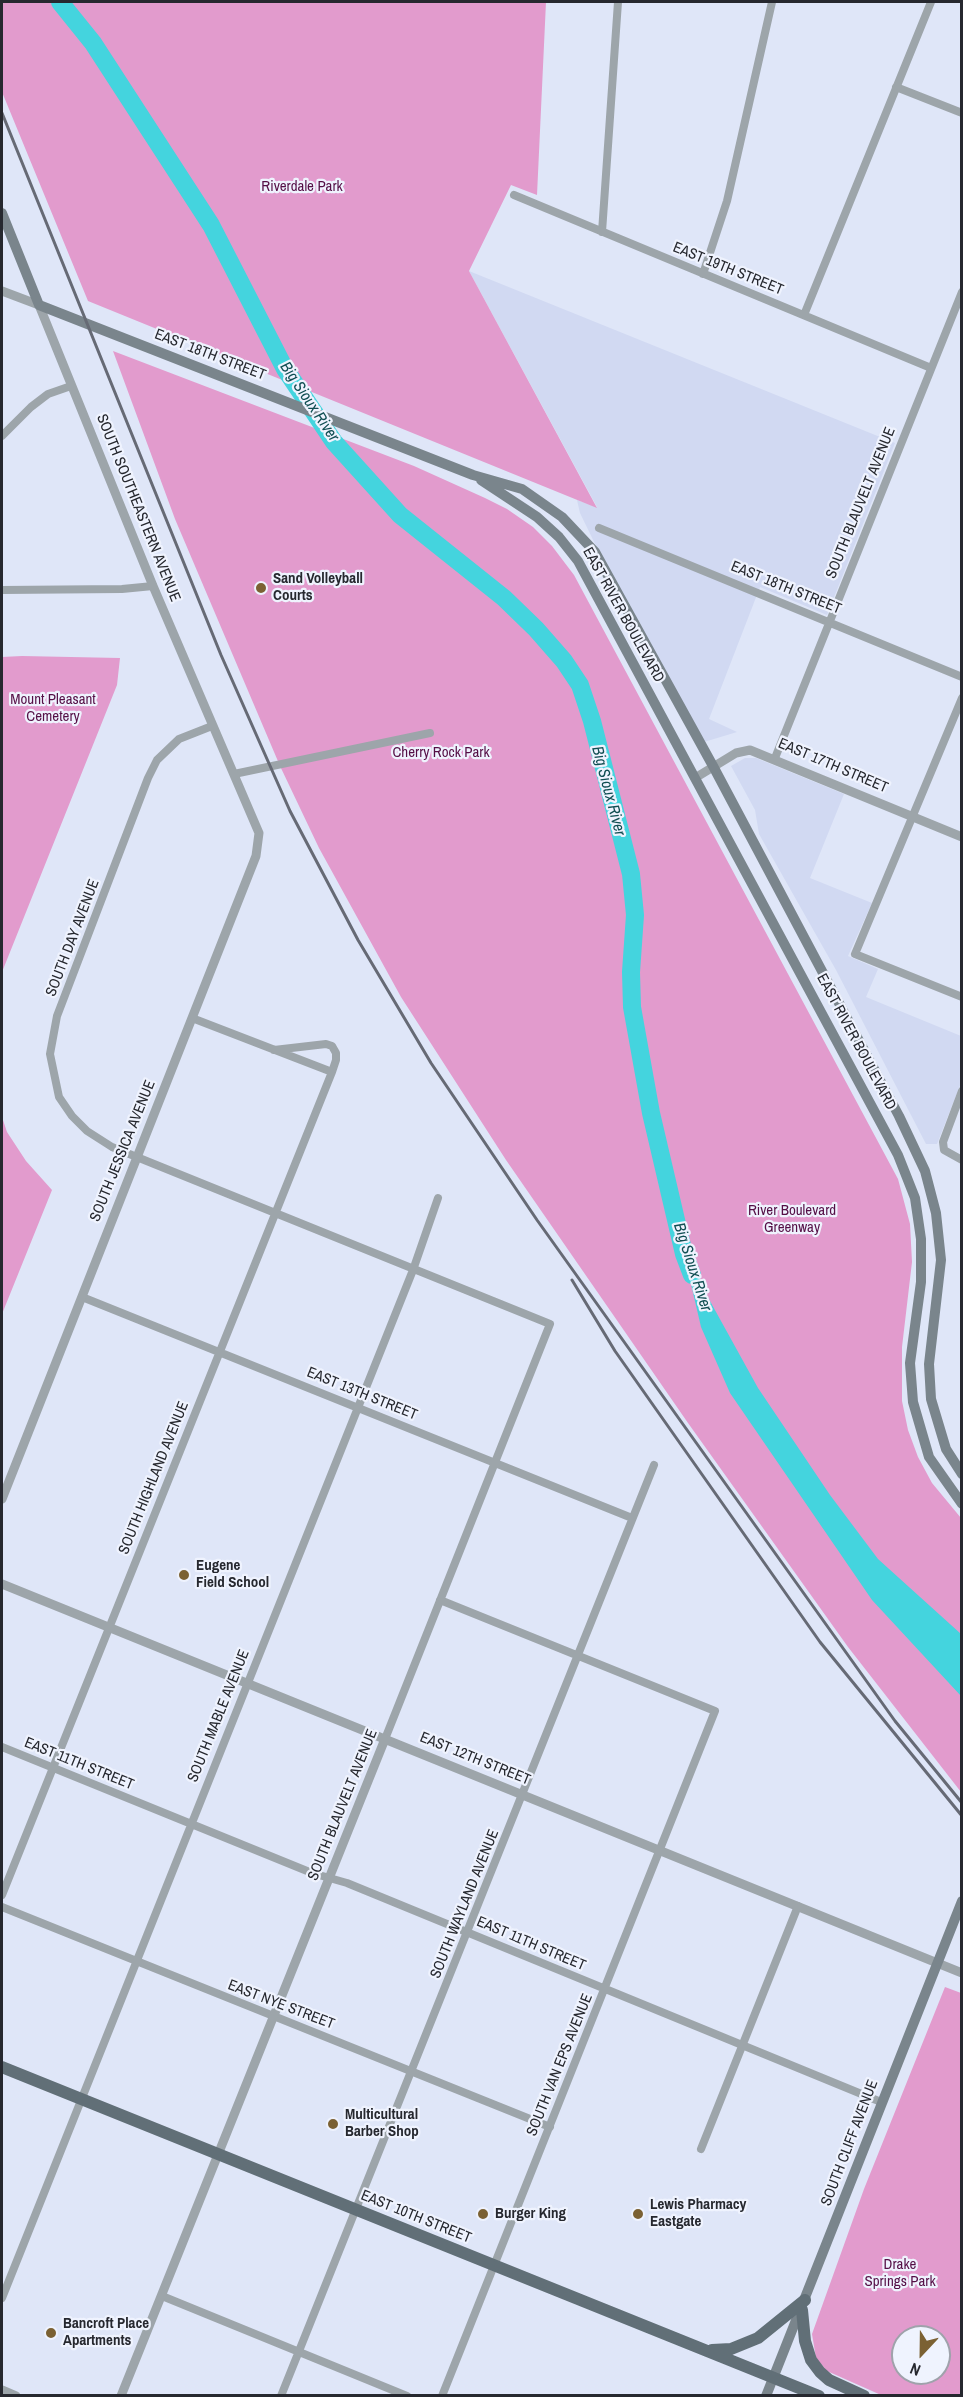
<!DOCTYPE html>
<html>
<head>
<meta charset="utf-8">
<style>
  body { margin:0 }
  #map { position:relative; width:963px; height:2397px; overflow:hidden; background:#dfe6f8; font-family:"Archivo Narrow",sans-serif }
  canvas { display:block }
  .frame { position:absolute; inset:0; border:3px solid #26282f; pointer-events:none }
  .north { position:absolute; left:891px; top:2325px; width:60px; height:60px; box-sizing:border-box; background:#eff3fe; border:2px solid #9fa2ab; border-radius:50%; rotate:202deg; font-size:16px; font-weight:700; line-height:24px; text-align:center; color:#26282f }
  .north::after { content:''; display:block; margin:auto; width:21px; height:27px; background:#7b6133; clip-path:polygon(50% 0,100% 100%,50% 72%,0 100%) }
</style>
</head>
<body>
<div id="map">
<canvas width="963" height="2397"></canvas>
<div class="frame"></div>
<div class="north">N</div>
</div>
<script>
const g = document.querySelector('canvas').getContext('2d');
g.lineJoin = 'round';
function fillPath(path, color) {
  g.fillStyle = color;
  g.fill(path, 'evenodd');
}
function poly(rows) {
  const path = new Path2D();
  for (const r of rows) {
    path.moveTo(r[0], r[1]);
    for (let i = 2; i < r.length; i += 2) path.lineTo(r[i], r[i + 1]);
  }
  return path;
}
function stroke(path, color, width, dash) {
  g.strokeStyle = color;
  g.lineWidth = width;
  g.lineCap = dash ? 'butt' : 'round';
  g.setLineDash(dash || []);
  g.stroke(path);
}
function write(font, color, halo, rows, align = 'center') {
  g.font = font + ' "Archivo Narrow",sans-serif';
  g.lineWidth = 4.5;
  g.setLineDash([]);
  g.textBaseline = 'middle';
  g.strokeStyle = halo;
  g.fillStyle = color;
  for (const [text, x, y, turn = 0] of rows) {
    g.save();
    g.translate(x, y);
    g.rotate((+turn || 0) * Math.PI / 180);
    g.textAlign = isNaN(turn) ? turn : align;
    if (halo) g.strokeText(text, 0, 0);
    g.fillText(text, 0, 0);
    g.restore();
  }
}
const built = poly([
  [469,271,895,443,827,615,760,587,709,719,737,732,704,742,597,548,580,513,577,500,597,507],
  [745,758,756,758,844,794,810,878,872,903,848,956,878,969,866,997,961,1036,961,1083,937,1144,926,1144,836,970,759,834,755,810,731,766]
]);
const green = poly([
  [2,2,546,2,537,195,511,185,469,271,597,508,88,301,2,92],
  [113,351,414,466,485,498,507,509,533,527,552,546,574,575,898,1179,910,1224,912,1262,902,1347,902,1401,908,1430,918,1457,932,1483,961,1518,961,1792,848,1647,688,1423,506,1160,401,997,319,848,280,766,175,519],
  [584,698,592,721,609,791],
  [637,1035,638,1035,676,1217,651,1113],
  [22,656,120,658,117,685,2,972,2,657],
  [2,1117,7,1132,26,1161,52,1190,2,1314],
  [945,1987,961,1993,961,2395,881,2395,827,2371,816,2358,812,2334,864,2189],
  [903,2337,939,2337,939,2373,903,2373]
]);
const water = poly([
  [684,1254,758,1388,830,1495,878,1559,961,1634,961,1696,872,1600,730,1393,701,1327]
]);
const river = poly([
  [60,2,93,43,211,225,285,369,334,442,400,515,504,598,536,629,564,661,580,685,592,721,631,874,635,915,631,972,632,1007,651,1113,684,1254,692,1275]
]);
const minor = poly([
  [896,87,962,113],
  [514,195,931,368],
  [602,232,618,2],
  [703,274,727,201,772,2],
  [804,315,931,2],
  [2,436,31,407,48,394,71,386],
  [599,528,962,677],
  [2,590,122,589,153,586],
  [962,698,855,954,962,997],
  [212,726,179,739,157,760,148,778,57,1016,50,1054,59,1097,72,1116,87,1131,112,1147,550,1324,385,1739],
  [775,758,962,292],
  [234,774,430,733],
  [192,1018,332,1072,336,1060,336,1053,332,1046,326,1044,274,1050],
  [962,1091,943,1142,944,1150,962,1160],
  [82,1297,632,1518],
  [440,1600,715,1711,442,2396],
  [2,1747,312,1873,347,1883,881,2102],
  [2,1895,332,1072],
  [2,1907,550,2127],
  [701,2149,798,1906],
  [162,2296,407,2396],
  [2,2298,413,1270,438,1198],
  [281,2396,654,1465]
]);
const tertiary = poly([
  [2,291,39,305,153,586,259,833,256,856,2,1499],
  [695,778,736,753,750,750,962,837],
  [2,1584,962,1973],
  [2,2390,16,2396],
  [121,2396,385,1739]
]);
const secondary = poly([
  [2,213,39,305,473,475,522,489,562,517,595,552,713,766,899,1116,925,1171,936,1213,941,1260,929,1364,931,1399,946,1449,962,1474],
  [481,480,537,517,559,537,578,561,898,1155,915,1198,921,1239,921,1282,910,1363,913,1402,929,1457,962,1504],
  [766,2396,962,1901]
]);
const primary = poly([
  [2,2067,819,2396],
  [802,2310,805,2341,811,2360,820,2372,829,2380,864,2396],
  [712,2350,731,2349,758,2338,805,2300]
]);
const rail = poly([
  [2,113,221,655,290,811,358,940,431,1063,537,1220,895,1721,962,1803],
  [572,1280,615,1351,820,1642,962,1816]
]);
const markers = [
  [261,588,6,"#7b6133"],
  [184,1575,6,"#7b6133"],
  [333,2124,6,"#7b6133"],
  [483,2214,6,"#7b6133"],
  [638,2214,6,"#7b6133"],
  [51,2333,6,"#7b6133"]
];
const parkNames = [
  ["Riverdale Park",302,187],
  ["Mount Pleasant",53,700],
  ["Cemetery",53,717],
  ["Cherry Rock Park",441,753],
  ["River Boulevard",792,1211],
  ["Greenway",792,1228],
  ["Drake",900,2265],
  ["Springs Park",900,2282]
];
const streetNames = [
  ["EAST 19TH STREET",728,269,22],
  ["EAST 18TH STREET",210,355,21],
  ["SOUTH BLAUVELT AVENUE",861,503,-68],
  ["SOUTH SOUTHEASTERN AVENUE",138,508,68],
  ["EAST 18TH STREET",786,588,22],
  ["EAST RIVER BOULEVARD",623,615,61],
  ["EAST 17TH STREET",833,766,23],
  ["SOUTH DAY AVENUE",73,938,-69],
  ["EAST RIVER BOULEVARD",856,1042,62],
  ["SOUTH JESSICA AVENUE",123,1151,-68],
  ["EAST 13TH STREET",362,1394,22],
  ["SOUTH HIGHLAND AVENUE",154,1478,-68],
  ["SOUTH MABLE AVENUE",219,1716,-68],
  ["EAST 12TH STREET",475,1759,22],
  ["EAST 11TH STREET",79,1764,22],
  ["SOUTH BLAUVELT AVENUE",343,1805,-68],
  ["SOUTH WAYLAND AVENUE",465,1904,-68],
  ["EAST 11TH STREET",531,1944,23],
  ["EAST NYE STREET",281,2005,21],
  ["SOUTH VAN EPS AVENUE",560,2065,-68],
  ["SOUTH CLIFF AVENUE",850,2143,-69],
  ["EAST 10TH STREET",416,2217,22]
];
const poiNames = [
  ["Sand Volleyball",273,579],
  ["Courts",273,596],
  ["Eugene",196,1566],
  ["Field School",196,1583],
  ["Multicultural",345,2115],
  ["Barber Shop",345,2132],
  ["Lewis Pharmacy",650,2205],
  ["Eastgate",650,2222],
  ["Burger King",495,2214],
  ["Bancroft Place",63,2324],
  ["Apartments",63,2341]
];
const waterNames = [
  ["Big Sioux River",309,402,56],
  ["Big Sioux River",608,791,75],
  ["Big Sioux River",692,1267,72]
];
fillPath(built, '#d1d9f2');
fillPath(green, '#e29bcd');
fillPath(water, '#44d4de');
stroke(river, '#44d4de', 18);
stroke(minor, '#9da5aa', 8);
stroke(tertiary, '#9da5aa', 9);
stroke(secondary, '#7a858c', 10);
stroke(primary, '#616f77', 12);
stroke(rail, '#666a75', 3);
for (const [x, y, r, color] of markers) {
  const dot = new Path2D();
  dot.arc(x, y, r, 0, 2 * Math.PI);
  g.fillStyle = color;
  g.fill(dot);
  stroke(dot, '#eff3fe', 2);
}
write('15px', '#550f46', '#eff3fe', parkNames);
write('15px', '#26282f', '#eff3fe', streetNames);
write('bold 15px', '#26282f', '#eff3fe', poiNames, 'left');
write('italic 16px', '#114f53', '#eff3fe', waterNames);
</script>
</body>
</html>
